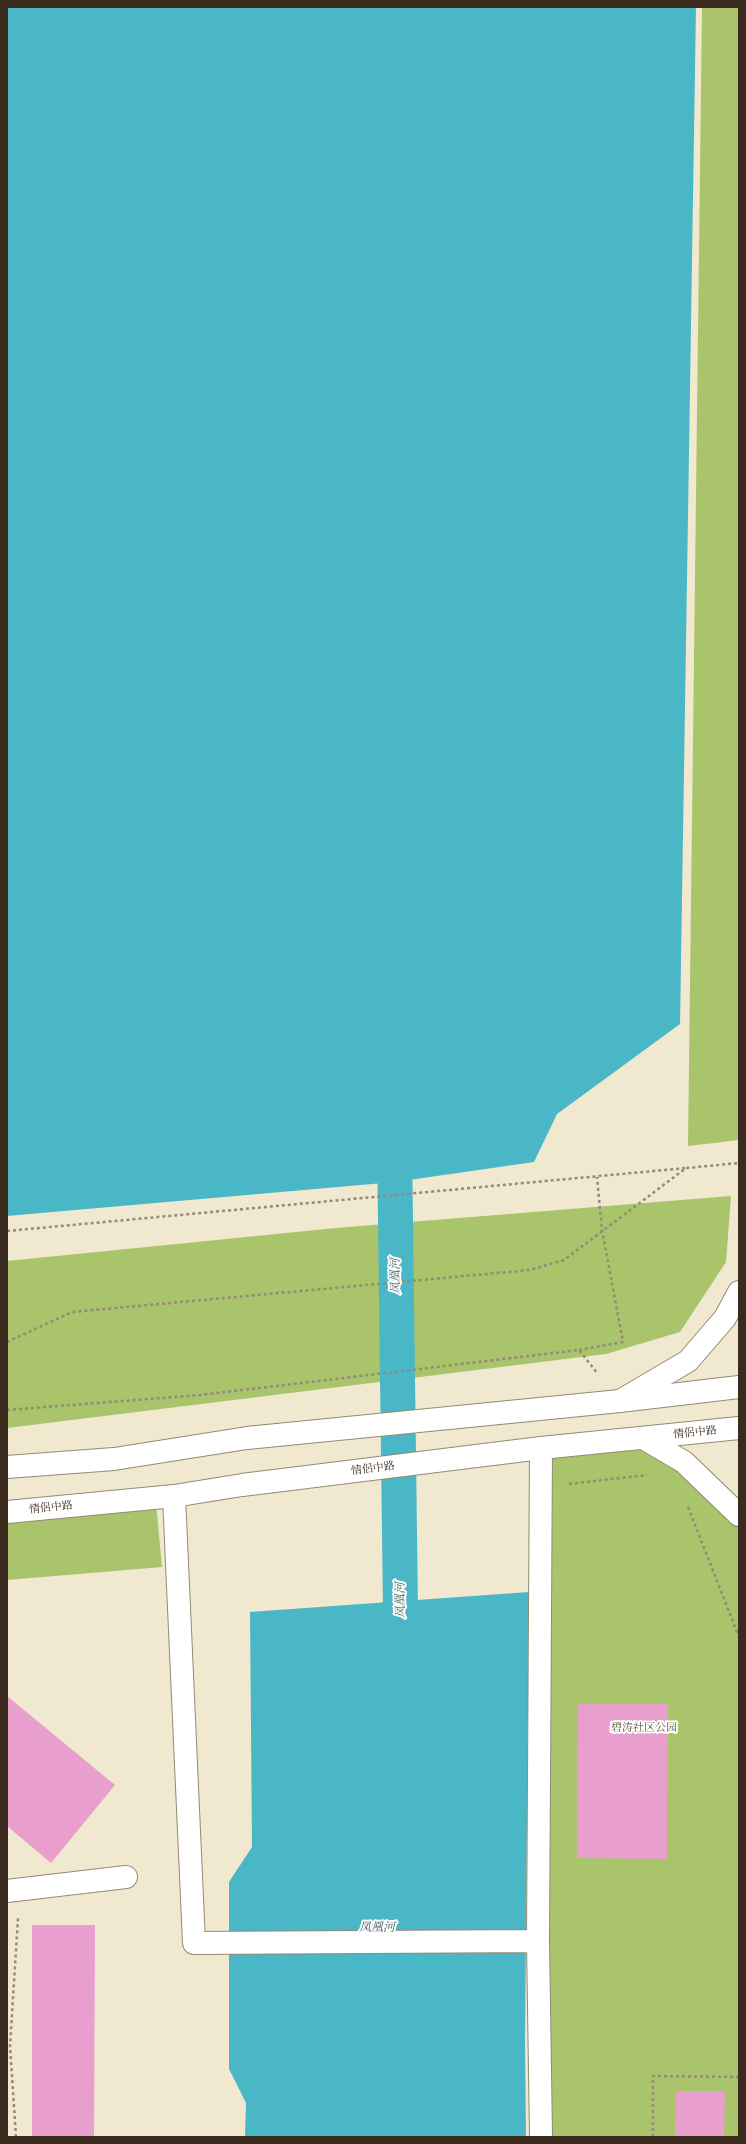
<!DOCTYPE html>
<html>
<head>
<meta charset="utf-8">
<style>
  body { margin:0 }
  #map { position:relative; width:746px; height:2144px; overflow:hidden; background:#f0e8cf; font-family:"IM FELL Great Primer",serif }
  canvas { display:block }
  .frame { position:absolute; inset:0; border:8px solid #3b2a1e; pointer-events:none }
</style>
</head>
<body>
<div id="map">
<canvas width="746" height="2144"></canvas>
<div class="frame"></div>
</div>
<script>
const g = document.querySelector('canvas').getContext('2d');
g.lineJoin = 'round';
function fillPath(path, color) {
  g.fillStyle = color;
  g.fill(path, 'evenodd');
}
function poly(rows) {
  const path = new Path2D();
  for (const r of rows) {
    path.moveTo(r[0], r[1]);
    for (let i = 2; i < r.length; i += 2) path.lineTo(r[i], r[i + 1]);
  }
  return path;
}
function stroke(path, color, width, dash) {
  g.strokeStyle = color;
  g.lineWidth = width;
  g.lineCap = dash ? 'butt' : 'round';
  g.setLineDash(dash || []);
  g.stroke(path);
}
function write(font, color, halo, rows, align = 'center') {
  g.font = font + ' "IM FELL Great Primer","Noto Serif SC",serif';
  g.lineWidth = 4;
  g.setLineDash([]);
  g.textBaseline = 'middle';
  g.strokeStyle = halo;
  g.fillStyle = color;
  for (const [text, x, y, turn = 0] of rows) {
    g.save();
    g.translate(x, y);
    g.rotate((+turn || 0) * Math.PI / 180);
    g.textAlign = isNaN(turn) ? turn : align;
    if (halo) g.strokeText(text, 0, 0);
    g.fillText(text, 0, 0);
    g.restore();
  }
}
const green = poly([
  [702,7,739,7,739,1140,688,1146],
  [731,1196,726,1262,680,1332,606,1354,7,1428,7,1261,336,1228],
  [670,1441,739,1515,739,2137,550,2137,547,1941,549,1456],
  [156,1503,162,1567,7,1580,7,1516]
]);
const water = poly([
  [7,7,696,7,680,1024,557,1114,534,1162,395,1182,7,1216],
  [529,1592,525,2042,526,2137,245,2137,246,2103,229,2069,229,1882,252,1847,250,1612]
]);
const canal = poly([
  [395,1182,401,1650]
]);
const building = poly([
  [7,1696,115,1785,51,1863,7,1826],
  [578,1704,668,1704,667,1859,577,1858],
  [32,1925,95,1925,94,2137,32,2137],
  [676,2091,725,2091,724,2137,675,2137]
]);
const path = poly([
  [7,1231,686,1168],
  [7,1342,72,1312,530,1270,564,1260,686,1168,739,1163],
  [579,1350,623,1342,602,1230,597,1177],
  [7,1410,200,1395,579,1350,598,1374],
  [569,1484,647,1475],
  [688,1507,739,1637],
  [16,2137,10,2046,18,1918],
  [653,2137,653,2076,739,2077]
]);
const minor = poly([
  [620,1401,688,1361,725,1318,739,1292],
  [643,1438,684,1462,739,1515],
  [541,1448,538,1941,541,2137],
  [174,1496,194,1943,538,1941],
  [7,1891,126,1877]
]);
const highway = poly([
  [7,1467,114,1459,247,1438,620,1401,739,1387],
  [7,1512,174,1496,242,1485,541,1448,739,1428]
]);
const streetNames = [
  ["情侶中路",695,1433,-6],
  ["情侶中路",373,1469,-7],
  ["情侶中路",51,1508,-6]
];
const parkNames = [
  ["碧涛社区公园",644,1728]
];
const waterNames = [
  ["凤凰河",396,1276,-91],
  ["凤凰河",401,1600,-91],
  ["凤凰河",377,1928]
];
fillPath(green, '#a9c46b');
fillPath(water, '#4ab7c6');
stroke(canal, '#4ab7c6', 35);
fillPath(building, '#e89fcd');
stroke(minor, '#968976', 24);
stroke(highway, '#968976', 24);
stroke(path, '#968976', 2.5, [3, 3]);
stroke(minor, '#fff', 22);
stroke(highway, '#fff', 22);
write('11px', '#3b2a1e', '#fff', streetNames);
write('11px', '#5c5835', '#fff', parkNames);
write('italic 12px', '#416261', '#fff', waterNames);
</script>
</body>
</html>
